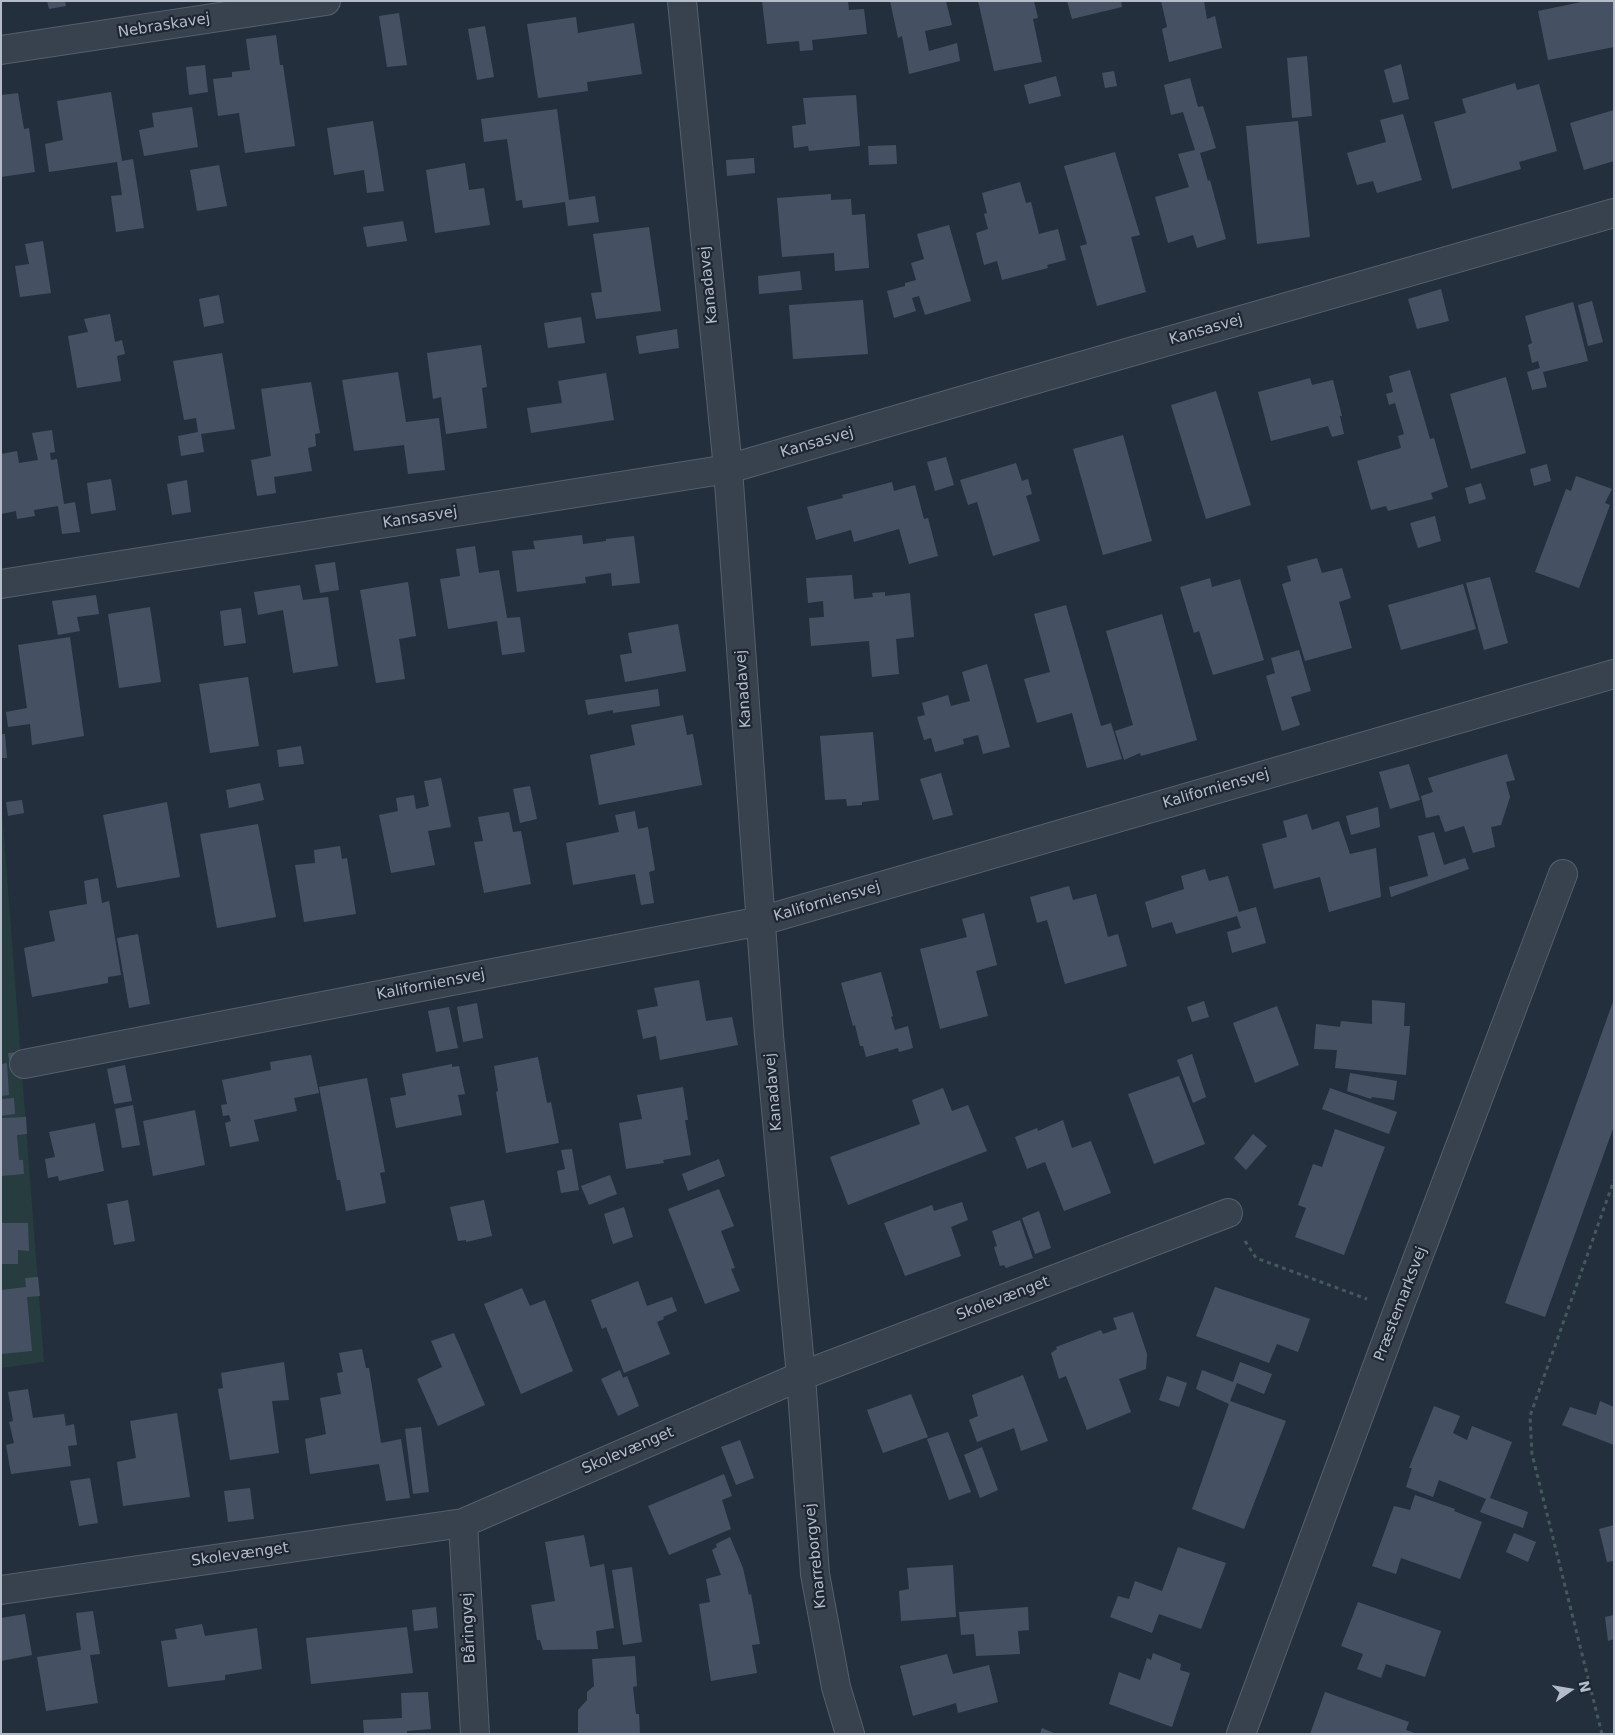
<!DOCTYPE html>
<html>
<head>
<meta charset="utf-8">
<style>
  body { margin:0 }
  #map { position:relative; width:1615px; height:1735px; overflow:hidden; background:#242f3e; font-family:"DejaVu Sans",sans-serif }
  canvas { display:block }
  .frame { position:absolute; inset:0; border:2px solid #b4bcc9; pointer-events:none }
  .north { position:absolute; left:1545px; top:1665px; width:50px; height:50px; -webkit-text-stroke:4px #1d2633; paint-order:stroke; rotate:77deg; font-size:14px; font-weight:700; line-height:20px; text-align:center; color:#b4bcc9 }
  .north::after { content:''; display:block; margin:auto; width:18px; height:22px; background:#b4bcc9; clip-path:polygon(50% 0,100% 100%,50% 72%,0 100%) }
</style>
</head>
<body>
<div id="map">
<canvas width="1615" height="1735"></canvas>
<div class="frame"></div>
<div class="north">N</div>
</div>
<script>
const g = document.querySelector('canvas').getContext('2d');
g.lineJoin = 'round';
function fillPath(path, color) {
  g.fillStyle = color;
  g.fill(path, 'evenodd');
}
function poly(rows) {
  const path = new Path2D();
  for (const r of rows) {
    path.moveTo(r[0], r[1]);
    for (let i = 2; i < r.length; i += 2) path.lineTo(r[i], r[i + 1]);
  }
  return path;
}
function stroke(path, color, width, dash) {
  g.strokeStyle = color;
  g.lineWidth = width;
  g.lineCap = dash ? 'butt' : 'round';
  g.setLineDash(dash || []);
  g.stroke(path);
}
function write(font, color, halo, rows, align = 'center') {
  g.font = font + ' "DejaVu Sans",sans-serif';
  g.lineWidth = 4.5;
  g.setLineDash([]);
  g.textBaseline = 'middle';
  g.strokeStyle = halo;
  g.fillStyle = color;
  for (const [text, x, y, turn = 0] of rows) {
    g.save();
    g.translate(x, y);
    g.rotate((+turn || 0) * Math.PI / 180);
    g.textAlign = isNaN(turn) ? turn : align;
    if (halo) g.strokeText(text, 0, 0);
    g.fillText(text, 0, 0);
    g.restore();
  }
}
const green = poly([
  [1,798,44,1362,1,1368]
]);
const building = poly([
  [47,1,65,1,66,6,49,9],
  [762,1,848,1,849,10,864,9,867,34,812,40,813,50,800,51,799,41,767,44],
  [890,1,946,1,952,25,925,31,929,51,957,43,960,61,909,74,902,36,898,38],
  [978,1,1034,1,1038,18,1033,19,1042,62,994,71],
  [1067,1,1121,1,1122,7,1072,19],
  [1161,1,1204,1,1207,19,1215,16,1222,48,1169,62,1162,29,1167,27],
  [1586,1,1614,1,1614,47,1548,60,1538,11],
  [399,13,407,65,387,67,379,16],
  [576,17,578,33,634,23,642,74,587,82,588,91,538,98,527,24],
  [485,26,494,77,477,80,468,29],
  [276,35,280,65,283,65,295,146,245,153,239,113,218,116,213,79,232,77,232,72,250,70,246,39],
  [1307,56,1312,116,1292,118,1287,58],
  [1401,64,1409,99,1393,103,1384,70],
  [205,65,208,92,189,95,186,67],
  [1114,71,1117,86,1105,88,1102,73],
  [1056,76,1061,96,1029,104,1024,85],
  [1190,78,1198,107,1203,106,1216,148,1200,153,1208,181,1210,180,1226,239,1197,248,1193,235,1168,243,1155,197,1189,187,1178,154,1195,150,1183,112,1171,115,1164,85],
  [1515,83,1517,90,1539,84,1557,151,1519,162,1521,169,1452,189,1434,122,1466,113,1462,99],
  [111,92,122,161,133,159,144,228,116,232,111,196,122,195,117,162,49,172,45,144,63,140,57,101],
  [18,93,24,129,29,128,35,172,1,177,1,95],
  [856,95,860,146,809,151,808,146,794,148,792,126,806,124,803,98],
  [192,107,198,147,144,156,139,130,154,127,152,113],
  [557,109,569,200,595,196,599,222,568,226,565,202,523,208,522,200,516,201,507,139,484,142,481,119],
  [1614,110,1614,161,1584,170,1570,123],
  [1403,114,1422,180,1377,193,1373,181,1357,185,1347,153,1386,142,1380,120],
  [373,121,384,191,367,193,364,170,334,175,327,128],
  [1298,121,1310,237,1257,244,1246,126],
  [896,145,897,164,869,165,868,146],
  [1115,152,1140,235,1131,237,1146,292,1097,306,1080,246,1087,244,1064,166],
  [754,158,755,173,727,176,726,160],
  [465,163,469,190,484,188,490,225,435,233,426,170],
  [219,165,227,206,197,211,190,170],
  [1020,182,1026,203,1031,202,1039,234,1058,229,1066,260,1047,265,1048,268,1002,280,997,261,984,265,976,233,988,229,984,214,987,213,982,193],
  [831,194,831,200,851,199,852,215,865,214,869,268,835,271,834,253,782,257,777,198],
  [403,221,407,241,367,247,363,227],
  [949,225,971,301,925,315,919,296,912,298,916,311,894,318,887,291,905,286,905,283,916,280,911,263,924,259,917,234],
  [649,227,661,311,596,319,591,293,602,292,593,234],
  [43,241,51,293,20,297,15,266,29,264,25,244],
  [800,271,802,290,759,294,758,276],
  [1441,289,1449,321,1417,329,1408,299],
  [219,295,224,323,204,327,199,299],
  [863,300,868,354,793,359,789,305],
  [1592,301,1603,342,1588,346,1578,305],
  [1573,302,1588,361,1543,372,1547,387,1532,390,1527,372,1540,368,1538,361,1532,363,1528,345,1532,343,1525,316],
  [110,314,115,342,122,340,125,354,117,356,121,381,77,388,68,336,88,332,84,319],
  [581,317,585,343,548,348,544,323],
  [677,329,679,348,639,354,636,336],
  [481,345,487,387,482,388,487,428,446,434,441,397,433,399,427,353],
  [222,353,235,429,201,434,204,452,181,456,178,436,198,432,196,418,184,420,173,361],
  [1410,370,1430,439,1434,438,1448,487,1431,493,1433,499,1388,511,1386,506,1371,510,1357,461,1401,448,1398,436,1404,434,1395,403,1389,405,1386,394,1393,392,1389,376],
  [398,372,406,422,439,418,445,470,408,474,404,445,354,451,342,380],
  [606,373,614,420,531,433,527,408,562,403,558,381],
  [1506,377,1526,453,1471,469,1450,394],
  [1310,378,1312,385,1333,380,1342,416,1340,416,1344,434,1332,437,1328,426,1271,441,1258,392],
  [311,382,320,433,315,434,316,446,308,448,312,471,274,477,276,493,257,496,251,460,271,456,261,389],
  [1216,391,1251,505,1206,519,1171,405],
  [52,430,55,452,50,453,51,460,57,459,64,504,75,502,80,532,62,534,58,506,34,510,35,516,17,519,16,511,1,514,1,454,17,451,19,463,38,460,32,433],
  [1123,435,1152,541,1103,555,1073,449],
  [946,457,954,485,935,491,927,462],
  [1016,463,1022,481,1028,479,1032,494,1026,496,1040,541,993,556,977,502,968,505,960,480],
  [1547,464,1551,481,1534,486,1530,469],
  [1576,476,1612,489,1605,503,1610,505,1579,588,1535,572,1566,489,1571,491],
  [111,479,116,510,91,514,87,483],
  [187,480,191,512,172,515,167,484],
  [892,482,894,491,915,485,924,519,928,518,938,556,909,564,899,529,854,542,851,530,816,540,807,507,843,498,842,495],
  [1481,483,1486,499,1469,504,1465,488],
  [1435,516,1441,541,1418,548,1410,523],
  [582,535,583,544,606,541,606,539,634,536,640,583,612,586,611,573,585,577,586,583,517,592,512,551,535,549,533,541],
  [475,546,479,573,499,570,507,618,520,617,525,652,502,655,497,621,448,629,440,579,460,576,456,549],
  [1317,558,1322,573,1342,568,1351,598,1339,602,1352,648,1305,661,1282,584,1291,581,1287,566],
  [335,562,339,590,320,593,315,565],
  [852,575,854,599,873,597,872,593,885,592,885,596,910,593,914,637,896,639,899,674,872,677,869,641,811,646,809,618,824,617,823,601,808,603,806,578],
  [1490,577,1508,643,1484,650,1466,583],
  [1210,578,1212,587,1240,579,1264,660,1213,675,1199,631,1194,633,1180,587],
  [408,582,416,636,399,639,405,679,376,683,360,590],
  [1463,584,1476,629,1401,650,1388,605],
  [300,585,303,600,328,597,338,666,293,673,283,610,258,615,254,592],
  [96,595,99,614,77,617,80,631,58,635,52,601],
  [1066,605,1101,726,1111,723,1122,759,1087,768,1072,713,1037,723,1024,679,1050,672,1034,614],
  [150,607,161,682,119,688,108,614],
  [241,608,246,643,224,646,220,611],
  [1162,614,1197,740,1141,756,1140,753,1124,760,1115,731,1133,725,1106,631],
  [678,624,686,671,625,682,620,655,632,653,628,633],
  [70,637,84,736,32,745,30,724,8,727,6,712,27,708,18,645],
  [1299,650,1311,691,1291,697,1300,725,1282,731,1266,676,1275,673,1271,658],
  [987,664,1010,747,983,754,978,735,963,739,964,744,935,752,931,738,924,740,917,717,925,715,922,703,948,695,951,706,970,701,962,672],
  [248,677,259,746,210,753,199,684],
  [658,689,660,706,613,713,613,710,588,715,585,700],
  [683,715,687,735,693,734,702,785,599,805,590,755,635,745,631,725],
  [873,732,879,800,862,802,862,805,847,806,846,799,825,800,820,736],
  [1,734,5,734,7,758,1,758],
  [301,746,304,764,279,767,277,750],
  [1507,754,1515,780,1506,782,1510,797,1501,825,1491,827,1495,847,1473,853,1464,826,1445,832,1439,815,1426,818,1421,796,1433,792,1428,778],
  [1409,764,1420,800,1390,809,1379,772],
  [941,773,953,815,933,820,920,779],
  [441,778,451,827,428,831,435,865,391,873,379,815,398,811,396,798,414,795,416,809,429,806,424,781],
  [260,783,264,800,229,808,226,790],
  [530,786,537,819,520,823,513,789],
  [22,800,24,813,8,816,6,802],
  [167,802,180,877,117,888,103,815],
  [1378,807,1380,827,1351,835,1346,816],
  [635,811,638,829,648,827,655,870,649,872,654,903,641,905,635,874,573,885,566,843,619,832,615,815],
  [509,812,513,832,521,831,531,884,484,893,474,842,483,841,478,817],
  [1307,814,1312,830,1339,821,1350,854,1376,848,1381,897,1329,912,1320,877,1274,889,1262,844,1287,837,1283,821],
  [258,824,276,917,217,928,200,834],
  [1434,832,1444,865,1465,858,1469,869,1391,897,1389,887,1428,876,1418,836],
  [340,846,342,859,347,858,356,914,304,922,295,865,315,863,314,850],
  [1205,869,1209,881,1228,876,1239,912,1256,907,1266,943,1232,953,1227,932,1241,928,1237,916,1176,934,1172,922,1152,928,1145,902,1184,889,1181,876],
  [98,878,102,903,109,901,121,975,108,977,108,983,32,997,24,948,55,941,49,911,87,904,84,881],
  [1069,886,1073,900,1096,894,1108,937,1118,934,1127,966,1065,984,1047,920,1037,923,1030,897],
  [984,913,997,965,976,971,988,1016,940,1029,920,949,967,937,962,919],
  [138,934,150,1004,129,1008,117,938],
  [881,972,893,1016,891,1017,895,1030,908,1026,913,1048,899,1052,898,1048,866,1057,863,1046,860,1046,855,1025,853,1026,841,983],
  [699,980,706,1021,732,1017,738,1045,660,1060,656,1036,643,1039,637,1010,658,1006,654,988],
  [1614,999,1614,1126,1545,1317,1505,1303],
  [1372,1000,1405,1003,1404,1026,1410,1026,1406,1075,1335,1068,1337,1050,1314,1049,1316,1024,1340,1027,1341,1021,1372,1024],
  [1204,1001,1209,1017,1192,1022,1187,1007],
  [477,1003,483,1038,463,1042,457,1007],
  [1277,1006,1299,1065,1255,1083,1233,1023],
  [449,1007,458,1048,436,1052,428,1011],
  [21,1052,22,1064,10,1066,8,1053],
  [1192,1054,1206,1097,1193,1103,1177,1060],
  [311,1055,319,1093,294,1098,297,1111,254,1120,259,1141,230,1147,225,1123,231,1121,229,1115,223,1116,221,1105,227,1104,222,1080,271,1070,270,1062],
  [538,1057,547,1103,551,1102,559,1143,506,1153,496,1092,498,1091,494,1066],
  [7,1063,9,1095,1,1096,1,1064],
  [452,1064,452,1067,459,1066,465,1094,458,1095,462,1115,396,1128,390,1098,406,1095,402,1074],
  [125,1065,132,1101,114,1104,107,1069],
  [1350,1073,1397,1081,1394,1100,1372,1097,1371,1099,1347,1091],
  [1179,1076,1205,1144,1154,1164,1128,1094],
  [367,1078,385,1172,380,1173,386,1203,346,1211,340,1180,337,1180,319,1087],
  [683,1087,688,1120,685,1120,691,1155,663,1160,664,1163,626,1169,619,1123,642,1119,637,1095],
  [943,1088,952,1111,968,1105,987,1151,848,1205,830,1157,920,1124,912,1100],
  [1330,1088,1397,1112,1389,1134,1322,1109],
  [14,1098,15,1114,1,1116,1,1099],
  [133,1105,140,1145,122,1148,115,1109],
  [195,1110,205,1165,153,1176,143,1121],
  [26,1117,27,1134,17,1135,19,1160,23,1160,24,1174,1,1176,1,1118],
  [1063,1120,1072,1148,1091,1141,1111,1193,1064,1211,1045,1162,1027,1169,1015,1137,1037,1128,1038,1131],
  [95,1123,104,1171,59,1181,58,1176,48,1178,45,1159,55,1157,49,1132],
  [1335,1129,1385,1147,1344,1255,1295,1237,1306,1208,1298,1205,1313,1164,1322,1167],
  [1253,1134,1267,1146,1246,1170,1234,1158],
  [572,1149,579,1190,561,1193,557,1171,565,1169,561,1150],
  [719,1159,725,1176,688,1191,682,1174],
  [610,1175,617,1194,589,1205,581,1186],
  [719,1189,734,1226,721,1231,735,1268,731,1269,740,1291,705,1304,668,1209],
  [128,1200,135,1241,114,1245,107,1204],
  [484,1200,492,1236,466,1242,466,1240,458,1241,450,1207],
  [962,1202,968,1220,951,1227,961,1256,905,1276,884,1223,932,1205,934,1211],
  [624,1207,633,1237,613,1244,604,1214],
  [1039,1211,1051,1248,1035,1254,1022,1218],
  [1020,1220,1033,1258,1006,1268,1004,1265,1000,1266,994,1247,997,1246,992,1231],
  [1,1223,28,1223,29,1251,18,1250,18,1264,1,1264],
  [38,1277,40,1296,27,1297,32,1351,1,1354,1,1290,26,1287,25,1278],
  [638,1281,647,1306,672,1297,677,1311,663,1317,664,1319,657,1322,670,1354,624,1373,606,1327,602,1329,591,1300],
  [1215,1287,1310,1319,1298,1352,1277,1344,1269,1363,1196,1336],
  [522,1288,530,1306,545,1300,573,1371,521,1394,484,1304],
  [1133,1312,1147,1354,1146,1369,1119,1379,1131,1412,1087,1430,1066,1376,1059,1379,1051,1353,1057,1349,1056,1347,1101,1330,1103,1334,1117,1329,1113,1318],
  [454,1333,485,1405,438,1426,417,1379,442,1367,431,1341],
  [362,1349,366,1368,369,1368,381,1443,401,1439,410,1498,386,1501,379,1464,310,1474,305,1439,326,1434,320,1398,341,1394,337,1373,343,1372,339,1353],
  [284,1362,289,1400,272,1401,279,1453,230,1460,218,1389,223,1388,221,1373],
  [1240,1362,1272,1374,1264,1394,1237,1383,1230,1401,1286,1421,1244,1529,1192,1509,1229,1404,1196,1389,1202,1370,1233,1382],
  [620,1370,623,1378,627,1376,639,1406,618,1416,601,1379],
  [1023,1375,1048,1441,1021,1451,1014,1428,977,1442,969,1420,978,1416,972,1395],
  [1167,1376,1187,1383,1179,1407,1159,1400],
  [28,1389,33,1418,64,1414,66,1426,74,1424,77,1445,68,1446,71,1466,11,1474,6,1445,14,1443,9,1422,13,1421,8,1392],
  [911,1394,928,1437,883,1453,867,1410],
  [1600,1401,1614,1407,1614,1445,1562,1425,1570,1407,1596,1415],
  [1434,1406,1460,1416,1453,1433,1467,1440,1472,1426,1512,1442,1490,1498,1528,1512,1523,1528,1480,1512,1486,1499,1439,1480,1433,1497,1406,1487,1412,1468,1409,1468],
  [177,1413,190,1497,123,1506,117,1462,136,1458,130,1421],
  [421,1427,429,1492,413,1494,405,1429],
  [948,1432,971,1492,949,1500,927,1439],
  [740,1440,754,1478,736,1485,721,1447],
  [982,1447,998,1490,980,1498,964,1455],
  [724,1474,732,1496,722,1500,731,1529,669,1555,648,1506],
  [90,1478,98,1523,79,1526,70,1481],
  [250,1488,254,1519,228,1522,224,1491],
  [1415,1495,1455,1509,1454,1511,1482,1522,1460,1579,1401,1558,1396,1574,1372,1566,1394,1506,1410,1510],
  [1614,1525,1614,1561,1607,1562,1599,1529],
  [1514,1533,1536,1542,1528,1562,1506,1552],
  [584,1535,590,1567,604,1564,614,1628,596,1631,598,1649,543,1650,540,1640,537,1640,531,1605,555,1601,545,1542],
  [730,1537,743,1568,749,1595,751,1594,760,1644,752,1645,757,1673,711,1681,699,1604,710,1602,706,1579,721,1575,712,1550,717,1547,716,1544],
  [1178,1547,1226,1563,1201,1629,1159,1614,1152,1633,1110,1617,1118,1596,1129,1599,1135,1581,1162,1591],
  [953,1565,956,1617,901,1621,899,1591,909,1589,907,1568],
  [632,1567,642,1642,623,1645,612,1570],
  [1358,1602,1441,1631,1425,1677,1386,1664,1381,1678,1357,1669,1363,1654,1341,1646],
  [436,1607,438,1628,414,1631,412,1610],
  [1028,1607,1029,1630,1018,1631,1020,1654,976,1656,974,1634,961,1635,959,1612],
  [93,1611,100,1654,90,1655,98,1703,46,1711,37,1657,81,1650,76,1613],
  [25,1614,32,1655,1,1661,1,1618],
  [1614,1615,1614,1639,1608,1641,1605,1617],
  [202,1624,205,1636,257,1628,262,1669,225,1675,225,1680,168,1687,161,1641,177,1639,175,1629],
  [407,1627,413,1673,311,1684,306,1638],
  [1153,1653,1181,1664,1180,1670,1190,1673,1172,1727,1109,1704,1119,1672,1140,1680,1147,1658,1151,1660],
  [947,1654,953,1674,989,1665,998,1702,958,1713,956,1703,913,1716,900,1666],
  [635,1656,637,1686,633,1687,636,1714,639,1714,640,1734,578,1734,578,1710,587,1700,587,1692,594,1686,592,1659],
  [428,1692,431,1729,407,1731,407,1734,364,1734,363,1720,402,1718,401,1693],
  [1325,1692,1409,1722,1406,1730,1417,1734,1310,1734],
  [1042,1728,1056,1734,1040,1734]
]);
const path = poly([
  [1245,1241,1256,1258,1367,1299],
  [1602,1734,1532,1454,1530,1416,1614,1180]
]);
const street = poly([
  [682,1,728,469,769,1035,801,1376,815,1574,836,1687,850,1734],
  [1,50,326,1],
  [1,584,728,469,1012,386,1614,213],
  [24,1064,761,921,1614,674],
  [463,1523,475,1734],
  [1,1590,463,1523,801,1376,1228,1213],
  [1241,1734,1398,1310,1563,874]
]);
const streetNames = [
  ["Nebraskavej",164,26,-9],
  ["Kanadavej",709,285,-96],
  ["Kansasvej",1206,330,-16],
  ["Kansasvej",817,443,-16],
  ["Kansasvej",420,518,-9],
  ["Kanadavej",744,689,-94],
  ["Kaliforniensvej",1216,789,-16],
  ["Kaliforniensvej",827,902,-16],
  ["Kaliforniensvej",431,985,-11],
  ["Kanadavej",774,1092,-95],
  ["Skolevænget",1003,1299,-21],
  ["Præstemarksvej",1401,1304,-69],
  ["Skolevænget",628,1451,-23],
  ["Skolevænget",240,1555,-8],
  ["Knarreborgvej",816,1556,-96],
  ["Båringvej",469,1628,-93]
];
fillPath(green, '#263c3f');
fillPath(building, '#455162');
stroke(street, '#565f6c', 30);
stroke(path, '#44595c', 3, [4, 4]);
stroke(street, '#38414e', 28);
write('15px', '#b4bcc9', '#1d2633', streetNames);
</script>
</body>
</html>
